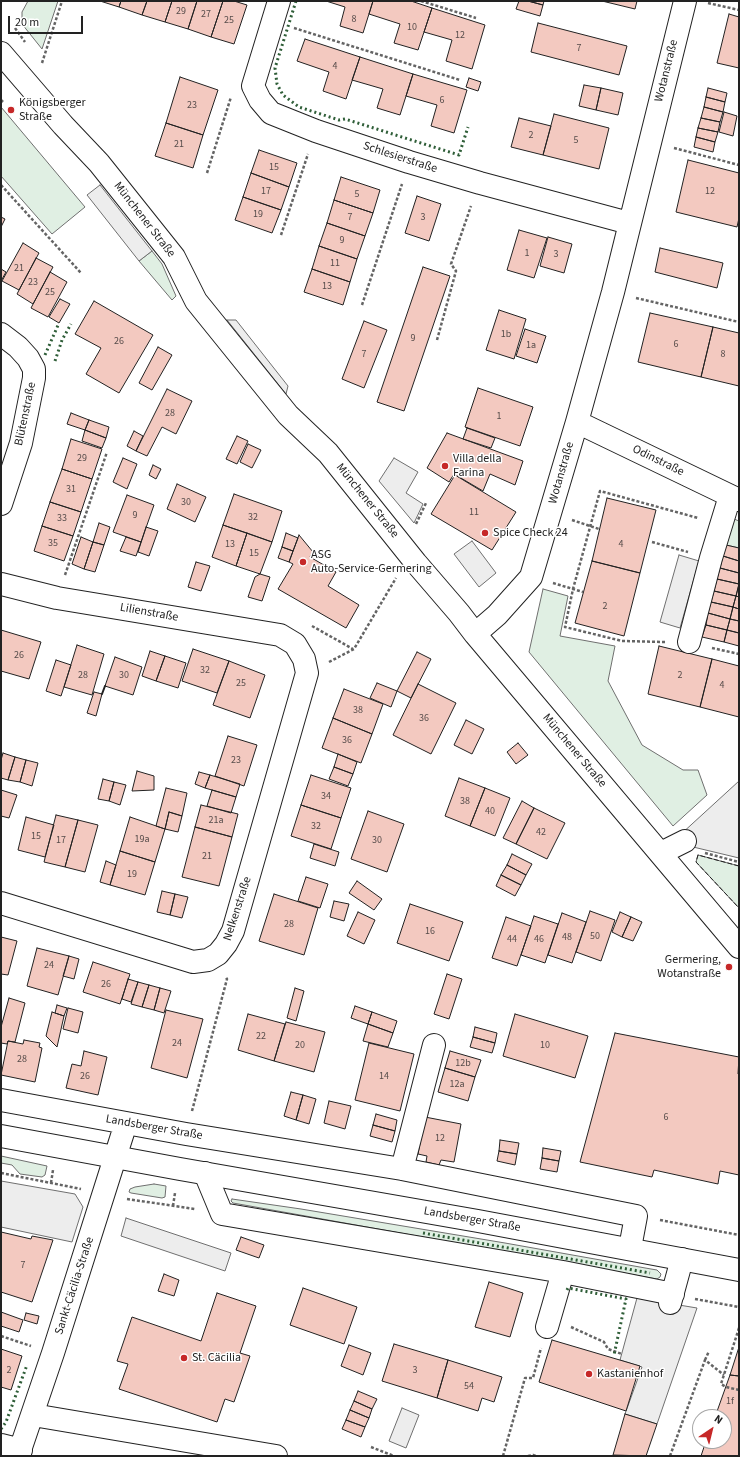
<!DOCTYPE html>
<html>
<head>
<meta charset="utf-8">
<style>
  body { margin:0 }
  #map { position:relative; width:740px; height:1457px; overflow:hidden; background:#fff; font-family:"Source Sans 3",sans-serif }
  canvas { display:block }
  .frame { position:absolute; inset:0; border:2px solid #222; pointer-events:none }
  .north { position:absolute; left:692px; top:1409px; width:40px; height:40px; box-sizing:border-box; background:#fff; border:1px solid #a7a7a7; border-radius:50%; rotate:35deg; font-size:11px; font-weight:700; line-height:16px; text-align:center; color:#222 }
  .north::after { content:''; display:block; margin:auto; width:14px; height:18px; background:#c62828; clip-path:polygon(50% 0,100% 100%,50% 72%,0 100%) }
  .scale { position:absolute; left:8px; top:16px; width:75px; height:18px; box-sizing:border-box; border:2px solid #222; border-top:0; padding-left:5px; font-size:12px; line-height:14px; white-space:nowrap; color:#222; -webkit-text-stroke:3px #fff; paint-order:stroke }
</style>
</head>
<body>
<div id="map">
<canvas width="740" height="1457"></canvas>
<div class="frame"></div>
<div class="north">N</div>
<div class="scale">20 m</div>
</div>
<script>
const g = document.querySelector('canvas').getContext('2d');
g.lineJoin = 'round';
function fillPath(path, color) {
  g.fillStyle = color;
  g.fill(path, 'evenodd');
}
function poly(rows) {
  const path = new Path2D();
  for (const r of rows) {
    path.moveTo(r[0], r[1]);
    for (let i = 2; i < r.length; i += 2) path.lineTo(r[i], r[i + 1]);
  }
  return path;
}
function stroke(path, color, width, dash) {
  g.strokeStyle = color;
  g.lineWidth = width;
  g.lineCap = dash ? 'butt' : 'round';
  g.setLineDash(dash || []);
  g.stroke(path);
}
function write(font, color, halo, rows, align = 'center') {
  g.font = font + ' "Source Sans 3",sans-serif';
  g.lineWidth = 3;
  g.setLineDash([]);
  g.textBaseline = 'middle';
  g.strokeStyle = halo;
  g.fillStyle = color;
  for (const [text, x, y, turn = 0] of rows) {
    g.save();
    g.translate(x, y);
    g.rotate((+turn || 0) * Math.PI / 180);
    g.textAlign = isNaN(turn) ? turn : align;
    if (halo) g.strokeText(text, 0, 0);
    g.fillText(text, 0, 0);
    g.restore();
  }
}
const green = poly([
  [28,1,58,1,42,49,22,24,22,12,28,1],
  [1,107,85,207,52,234,1,176,1,107],
  [152,251,162,264,176,296,172,300,139,261,152,251],
  [734,519,739,521,739,548,726,545,734,519],
  [543,589,568,596,560,636,615,646,608,681,642,745,683,770,698,770,707,795,673,826,529,652,543,589],
  [698,855,739,866,739,908,696,862,698,855],
  [1,1156,47,1166,45,1175,42,1177,20,1174,12,1165,1,1163,1,1156],
  [154,1184,166,1186,165,1197,162,1198,131,1193,129,1192,130,1189,135,1187,154,1184],
  [232,1199,301,1209,505,1243,651,1269,657,1270,661,1274,660,1277,657,1279,233,1203,231,1201,232,1199]
]);
const parking = poly([
  [100,185,152,251,139,261,87,195,100,185],
  [227,320,236,320,288,386,286,394,227,320],
  [394,458,418,472,406,493,423,504,414,523,379,481,394,458],
  [472,541,496,573,479,587,454,554,472,541],
  [679,555,699,561,680,628,660,622,679,555],
  [739,781,739,858,689,846,680,835,739,781],
  [1,1181,75,1194,83,1207,72,1242,1,1227,1,1181],
  [126,1218,231,1253,225,1271,121,1236,126,1218],
  [637,1298,697,1308,657,1424,625,1414,642,1367,620,1360,637,1298],
  [402,1408,419,1415,406,1448,389,1441,402,1408]
]);
const building = poly([
  [100,1,121,1,119,7,100,1],
  [121,1,147,1,142,15,119,7,121,1],
  [147,1,172,1,165,22,142,15,147,1],
  [172,1,197,1,188,29,165,22,172,1],
  [197,1,223,1,211,37,188,29,197,1],
  [223,1,234,1,247,5,234,44,211,37,223,1],
  [326,1,373,1,363,33,340,26,345,7,326,1],
  [373,1,411,1,432,8,418,50,394,43,400,24,369,14,373,1],
  [519,1,528,1,543,5,540,16,516,9,519,1],
  [528,1,544,1,543,5,528,1],
  [602,1,637,1,635,9,602,1],
  [432,8,485,25,472,69,446,61,452,40,424,32,432,8],
  [729,14,739,17,739,68,717,63,729,14],
  [538,23,627,46,619,75,531,52,538,23],
  [305,39,360,57,346,99,323,91,329,72,297,61,305,39],
  [360,57,413,74,400,115,377,108,383,89,352,80,360,57],
  [413,74,467,90,454,133,431,126,437,105,406,96,413,74],
  [180,77,218,90,203,135,166,123,180,77],
  [469,78,481,82,478,91,466,87,469,78],
  [584,85,601,88,596,110,579,106,584,85],
  [601,88,623,93,618,115,596,110,601,88],
  [708,88,727,93,725,102,706,97,708,88],
  [706,97,725,102,723,112,704,107,706,97],
  [704,107,723,112,720,122,701,118,704,107],
  [724,112,737,116,733,136,719,132,724,112],
  [554,114,609,128,599,169,543,155,554,114],
  [519,118,551,126,543,155,511,147,519,118],
  [701,118,720,122,718,132,698,128,701,118],
  [166,123,203,135,193,168,155,156,166,123],
  [698,128,718,132,715,142,696,137,698,128],
  [696,137,715,142,713,152,694,147,696,137],
  [259,150,297,163,289,187,251,173,259,150],
  [688,160,739,173,739,218,737,227,676,212,688,160],
  [251,173,289,187,281,210,243,197,251,173],
  [341,177,380,190,373,213,334,200,341,177],
  [417,196,441,204,429,241,405,233,417,196],
  [243,197,281,210,272,233,235,220,243,197],
  [334,200,373,213,365,236,327,223,334,200],
  [1,217,5,219,1,227,1,217],
  [327,223,365,236,357,259,319,246,327,223],
  [519,230,547,238,534,278,507,270,519,230],
  [548,237,572,244,564,273,540,266,548,237],
  [23,243,39,253,19,290,2,281,23,243],
  [319,246,357,259,350,282,312,269,319,246],
  [660,248,723,263,717,288,655,272,660,248],
  [36,258,53,267,33,304,17,294,36,258],
  [423,267,450,276,404,411,377,402,423,267],
  [1,269,6,272,1,281,1,269],
  [312,269,350,282,343,305,304,292,312,269],
  [50,272,67,282,48,317,31,308,50,272],
  [60,299,70,304,59,323,49,317,60,299],
  [94,301,153,335,119,393,86,374,101,348,75,334,94,301],
  [499,310,526,319,514,359,486,350,499,310],
  [650,313,713,327,701,377,638,362,650,313],
  [364,321,387,330,364,388,342,379,364,321],
  [713,327,739,333,739,386,701,377,713,327],
  [525,329,546,336,537,363,516,356,525,329],
  [158,347,172,355,152,390,139,383,158,347],
  [478,388,533,407,520,446,465,427,478,388],
  [167,389,192,401,176,434,162,427,147,456,136,451,167,389],
  [71,413,89,420,85,430,67,424,71,413],
  [89,420,109,427,106,438,85,430,89,420],
  [467,428,495,438,491,448,463,439,467,428],
  [85,430,106,438,102,448,82,441,85,430],
  [134,431,143,436,136,451,127,446,134,431],
  [447,433,523,461,515,485,490,474,483,491,454,474,449,482,427,468,447,433],
  [237,436,248,441,237,464,226,459,237,436],
  [71,439,102,449,92,479,62,469,71,439],
  [248,444,261,450,252,468,240,462,248,444],
  [123,458,137,464,127,489,113,482,123,458],
  [153,465,161,469,156,479,149,475,153,465],
  [62,469,92,479,81,512,50,502,62,469],
  [455,475,516,512,492,550,431,514,455,475],
  [177,484,206,497,195,522,167,509,177,484],
  [234,494,282,511,272,542,223,525,234,494],
  [127,495,154,505,141,542,113,532,127,495],
  [607,498,656,510,640,573,592,561,607,498],
  [50,502,81,512,73,536,42,526,50,502],
  [99,523,110,527,104,545,93,542,99,523],
  [223,525,247,533,236,566,212,557,223,525],
  [42,526,73,536,64,561,34,551,42,526],
  [146,527,158,531,149,556,138,552,146,527],
  [247,533,272,542,260,574,236,566,247,533],
  [286,533,298,538,293,551,282,547,286,533],
  [299,535,313,552,310,557,336,572,328,586,359,605,346,628,278,589,293,564,289,562,299,535],
  [81,537,93,542,84,569,72,564,81,537],
  [126,537,141,542,136,556,120,551,126,537],
  [93,542,104,545,95,572,84,569,93,542],
  [726,545,739,548,739,561,723,556,726,545],
  [282,547,293,551,289,562,278,558,282,547],
  [723,556,739,561,739,573,720,568,723,556],
  [592,561,640,573,624,636,575,623,592,561],
  [196,562,210,566,201,591,188,587,196,562],
  [720,568,739,573,739,584,717,579,720,568],
  [260,574,270,577,262,601,248,597,255,577,260,574],
  [717,579,739,584,736,596,714,591,717,579],
  [739,584,739,597,736,596,739,584],
  [714,591,736,596,733,607,711,602,714,591],
  [736,596,739,597,739,609,733,607,736,596],
  [711,602,733,607,730,619,708,613,711,602],
  [733,607,739,609,739,621,730,619,733,607],
  [708,613,730,619,727,630,706,625,708,613],
  [730,619,739,621,739,633,727,630,730,619],
  [706,625,727,630,724,642,702,637,706,625],
  [1,630,41,642,29,679,1,671,1,630],
  [727,630,739,633,739,646,724,642,727,630],
  [77,645,104,654,92,695,64,687,77,645],
  [659,646,712,659,700,707,648,694,659,646],
  [193,649,229,661,217,693,182,681,193,649],
  [150,651,165,656,156,681,142,676,150,651],
  [417,652,431,659,411,698,397,691,417,652],
  [165,656,186,663,178,688,156,681,165,656],
  [115,657,142,667,133,695,105,686,115,657],
  [712,659,739,666,739,717,700,707,712,659],
  [56,660,71,665,61,696,46,691,56,660],
  [229,661,265,675,250,718,213,705,229,661],
  [377,683,397,691,391,707,370,698,377,683],
  [418,684,456,703,431,754,393,735,418,684],
  [344,689,383,704,372,734,333,718,344,689],
  [94,692,102,694,96,716,87,713,94,692],
  [333,718,372,734,361,763,322,748,333,718],
  [466,720,484,729,472,754,454,745,466,720],
  [228,736,257,745,244,786,215,776,228,736],
  [518,743,528,755,516,764,507,752,518,743],
  [3,753,15,757,8,780,1,778,1,760,3,753],
  [338,754,357,762,353,774,334,767,338,754],
  [15,757,26,760,20,782,8,780,15,757],
  [26,760,38,763,32,786,20,782,26,760],
  [334,767,353,774,348,786,329,779,334,767],
  [137,771,154,776,154,790,132,791,137,771],
  [199,772,210,775,205,788,195,784,199,772],
  [210,775,240,784,236,797,205,788,210,775],
  [311,775,351,788,341,818,301,805,311,775],
  [459,778,485,788,470,826,445,816,459,778],
  [103,779,114,782,109,801,98,799,103,779],
  [114,782,126,785,120,805,109,801,114,782],
  [166,788,187,793,182,816,169,812,165,829,156,826,166,788],
  [485,788,510,798,495,836,470,826,485,788],
  [1,790,17,795,9,818,1,816,1,790],
  [212,790,236,797,231,813,207,806,212,790],
  [522,801,534,808,516,844,503,838,522,801],
  [201,805,238,814,232,837,195,827,201,805],
  [301,805,341,818,331,849,291,836,301,805],
  [534,808,565,823,547,859,516,844,534,808],
  [368,811,404,824,387,872,351,859,368,811],
  [169,812,182,816,178,832,165,829,169,812],
  [56,815,78,820,65,867,44,862,56,815],
  [26,817,54,825,45,857,18,850,26,817],
  [130,817,165,829,155,862,120,851,130,817],
  [78,820,98,825,85,872,65,867,78,820],
  [195,827,232,837,219,886,182,877,195,827],
  [314,844,339,852,335,866,310,858,314,844],
  [120,851,155,862,145,895,110,885,120,851],
  [512,854,532,864,526,875,507,865,512,854],
  [106,861,116,865,110,885,100,882,106,861],
  [507,865,526,875,521,885,501,875,507,865],
  [501,875,521,885,515,896,496,886,501,875],
  [306,877,328,884,320,908,298,901,306,877],
  [357,881,382,899,374,910,349,893,357,881],
  [162,891,175,894,170,915,157,912,162,891],
  [175,894,188,897,182,918,170,915,175,894],
  [274,894,318,908,304,955,259,941,274,894],
  [334,901,349,904,344,921,330,917,334,901],
  [410,904,463,922,449,961,397,943,410,904],
  [590,911,615,920,601,961,576,952,590,911],
  [358,912,375,920,364,944,347,936,358,912],
  [620,912,631,917,622,937,612,932,620,912],
  [562,913,586,922,572,963,548,955,562,913],
  [534,916,558,924,545,963,521,955,534,916],
  [506,917,531,926,517,966,492,958,506,917],
  [631,917,642,922,633,941,622,937,631,917],
  [1,937,17,941,8,975,1,974,1,937],
  [37,948,69,956,58,995,27,986,37,948],
  [69,956,79,959,74,979,63,976,69,956],
  [93,962,130,974,120,1004,83,992,93,962],
  [447,974,462,979,449,1019,434,1014,447,974],
  [128,979,138,982,131,1002,122,999,128,979],
  [138,982,149,985,142,1007,131,1004,138,982],
  [149,985,160,988,154,1010,142,1007,149,985],
  [160,988,171,991,164,1013,154,1010,160,988],
  [295,988,304,991,296,1021,287,1018,295,988],
  [9,998,25,1003,15,1042,8,1041,7,1044,1,1043,1,1027,9,998],
  [57,1005,67,1008,64,1016,55,1013,57,1005],
  [355,1006,372,1012,368,1024,351,1018,355,1006],
  [68,1008,83,1012,78,1033,63,1029,68,1008],
  [166,1010,203,1019,187,1078,151,1068,166,1010],
  [52,1012,64,1016,57,1047,46,1036,52,1012],
  [372,1012,397,1021,393,1033,368,1024,372,1012],
  [248,1014,285,1024,274,1061,238,1050,248,1014],
  [515,1014,588,1036,575,1078,503,1056,515,1014],
  [286,1022,325,1032,314,1072,274,1061,286,1022],
  [368,1024,393,1033,388,1047,363,1041,368,1024],
  [475,1027,497,1033,495,1043,473,1037,475,1027],
  [615,1033,739,1057,738,1074,739,1074,739,1175,720,1171,718,1184,654,1170,652,1177,580,1162,615,1033],
  [473,1037,495,1043,492,1053,470,1047,473,1037],
  [24,1040,40,1043,39,1047,42,1048,35,1082,1,1075,8,1041,23,1044,24,1040],
  [369,1043,414,1054,400,1111,355,1100,369,1043],
  [84,1051,107,1057,98,1095,66,1088,72,1064,81,1066,84,1051],
  [450,1051,481,1060,475,1077,445,1068,450,1051],
  [445,1068,475,1077,468,1101,438,1092,445,1068],
  [291,1092,303,1095,296,1120,284,1116,291,1092],
  [303,1095,316,1099,309,1124,296,1120,303,1095],
  [329,1101,351,1106,345,1129,324,1123,329,1101],
  [376,1114,397,1120,395,1131,373,1125,376,1114],
  [425,1117,461,1124,454,1162,441,1160,439,1165,426,1162,427,1156,418,1154,425,1117],
  [373,1125,395,1131,392,1142,370,1136,373,1125],
  [500,1140,519,1143,517,1154,499,1151,500,1140],
  [543,1148,561,1151,559,1161,542,1158,543,1148],
  [499,1151,517,1154,515,1165,497,1161,499,1151],
  [542,1158,559,1161,557,1172,540,1169,542,1158],
  [1,1232,31,1239,32,1236,53,1240,32,1302,1,1292,1,1232],
  [241,1237,264,1245,259,1258,236,1250,241,1237],
  [164,1274,179,1280,174,1296,158,1291,164,1274],
  [489,1282,523,1293,510,1337,475,1327,489,1282],
  [303,1288,357,1307,344,1344,290,1325,303,1288],
  [217,1293,256,1306,240,1353,250,1356,234,1402,225,1399,217,1422,119,1389,128,1364,117,1361,132,1317,201,1341,217,1293],
  [1,1312,23,1320,19,1332,1,1326,1,1312],
  [26,1313,39,1316,37,1324,24,1320,26,1313],
  [552,1340,640,1366,626,1411,539,1382,552,1340],
  [394,1344,448,1360,437,1398,382,1381,394,1344],
  [349,1345,371,1353,363,1375,341,1366,349,1345],
  [739,1347,739,1376,730,1375,739,1347],
  [1,1349,22,1356,11,1390,1,1387,1,1349],
  [448,1360,502,1377,494,1402,482,1398,478,1411,437,1398,448,1360],
  [730,1375,739,1376,739,1456,701,1456,706,1441,724,1441,724,1417,715,1417,730,1375],
  [358,1391,377,1399,372,1409,354,1401,358,1391],
  [354,1401,372,1409,369,1418,350,1410,354,1401],
  [350,1410,369,1418,365,1427,346,1420,350,1410],
  [625,1414,657,1424,646,1456,613,1455,625,1414],
  [346,1420,365,1427,361,1437,342,1429,346,1420]
]);
const path = poly([
  [421,1,476,18],
  [708,3,739,10],
  [15,28,25,42],
  [294,28,460,80],
  [42,63,62,1],
  [1,100,3,102],
  [674,148,739,165],
  [207,173,231,97],
  [1,185,81,273],
  [281,235,308,154],
  [636,298,739,322],
  [362,305,402,184],
  [437,340,456,271,451,264,471,206],
  [572,520,599,529],
  [416,524,426,503],
  [652,542,688,552],
  [65,575,107,452],
  [553,583,583,592],
  [312,626,353,649],
  [665,642,622,641,565,627,573,589,600,491,698,518],
  [712,648,739,654],
  [329,662,354,649,396,578],
  [705,853,739,862],
  [192,1111,227,979,226,977],
  [1,1173,81,1189],
  [51,1183,53,1170],
  [127,1199,195,1209],
  [173,1206,175,1193],
  [660,1220,739,1235],
  [695,1299,739,1307],
  [571,1327,604,1342,608,1349,622,1354],
  [739,1328,721,1384,726,1387,739,1390],
  [1,1336,31,1346],
  [705,1360,709,1351],
  [371,1447,394,1456],
  [503,1456,525,1378,533,1378,541,1348],
  [528,1456,533,1455,536,1456],
  [670,1456,705,1360,724,1375]
]);
const minor = poly([
  [279,1,253,86,260,100,271,113,316,131,409,162,480,183,629,223],
  [1,53,63,125,99,163,174,257,196,301,288,415,328,453,416,563,459,613,475,634,739,947],
  [1,334,18,347,28,358,34,369,34,378,21,443,1,504],
  [577,422,739,500],
  [1,584,57,598,280,635,295,644,304,659,307,673,233,931,226,944,218,954,208,960,193,962,1,903],
  [475,634,497,615,531,577,577,422,613,292,685,1],
  [689,642,711,558,730,496],
  [661,853,685,841],
  [1,1100,186,1134,402,1169,636,1216,630,1248],
  [402,1169,434,1045],
  [205,1173,222,1214,563,1272,673,1294],
  [670,1303,682,1259],
  [547,1327,563,1272],
  [33,1415,276,1456],
  [1,1445,21,1450],
  [18,1456,53,1353,126,1123]
]);
const major = poly([
  [1,1136,180,1169,478,1221,739,1270]
]);
const hedge = poly([
  [296,1,275,68,277,84,283,95,299,107,339,120,345,119,459,155,468,127],
  [45,355,59,323],
  [55,361,62,340,71,324],
  [423,1233,650,1273],
  [567,1290,568,1288,626,1299,614,1355],
  [1,1429,6,1422,27,1365]
]);
const fence = poly([
  [739,866,698,855,696,862,739,908]
]);
const wall = poly([
  [102,694,105,686]
]);
const markers = [
  [11,110,4,"#c62828"],
  [445,466,4,"#c62828"],
  [485,533,4,"#c62828"],
  [303,562,4,"#c62828"],
  [729,967,4,"#c62828"],
  [184,1358,4,"#c62828"],
  [589,1374,4,"#c62828"]
];
const numberNames = [
  ["29",181,12],
  ["27",206,15],
  ["8",354,20],
  ["25",229,21],
  ["10",412,28],
  ["12",460,36],
  ["7",579,49],
  ["4",335,67],
  ["6",442,101],
  ["23",192,106],
  ["2",531,136],
  ["5",576,141],
  ["21",179,145],
  ["15",274,168],
  ["17",266,192],
  ["12",710,192],
  ["5",357,195],
  ["19",258,215],
  ["7",350,218],
  ["3",423,218],
  ["9",342,241],
  ["1",527,254],
  ["3",556,255],
  ["11",335,264],
  ["21",19,269],
  ["23",33,283],
  ["13",327,287],
  ["25",50,293],
  ["1b",506,335],
  ["9",413,339],
  ["26",119,342],
  ["6",676,345],
  ["1a",531,346],
  ["7",364,355],
  ["8",723,355],
  ["28",170,414],
  ["1",499,417],
  ["29",82,459],
  ["31",71,490],
  ["30",186,503],
  ["11",474,513],
  ["9",135,516],
  ["32",253,518],
  ["33",62,519],
  ["35",53,544],
  ["13",230,545],
  ["4",621,545],
  ["15",254,554],
  ["2",605,607],
  ["26",19,656],
  ["32",205,671],
  ["28",83,676],
  ["30",124,676],
  ["2",680,676],
  ["25",241,684],
  ["4",722,686],
  ["38",358,711],
  ["36",424,719],
  ["36",347,741],
  ["23",236,761],
  ["34",326,797],
  ["38",465,802],
  ["40",490,812],
  ["21a",216,821],
  ["32",316,827],
  ["42",541,833],
  ["15",36,837],
  ["19a",142,840],
  ["17",61,841],
  ["30",377,841],
  ["21",207,857],
  ["19",132,875],
  ["28",289,925],
  ["16",430,932],
  ["50",595,937],
  ["48",567,938],
  ["44",512,940],
  ["46",539,940],
  ["24",49,966],
  ["26",106,985],
  ["22",261,1037],
  ["24",177,1044],
  ["20",300,1046],
  ["10",545,1046],
  ["28",22,1060],
  ["12b",463,1064],
  ["26",85,1077],
  ["14",384,1077],
  ["12a",457,1085],
  ["6",666,1118],
  ["12",440,1139],
  ["7",23,1266],
  ["2",9,1371],
  ["3",415,1371],
  ["54",469,1387],
  ["1f",730,1402]
];
const streetNames = [
  ["Wotanstraße",667,71,-76],
  ["Schlesierstraße",400,158,18],
  ["Münchener Straße",144,220,52],
  ["Blütenstraße",26,414,-78],
  ["Odinstraße",658,461,26],
  ["Wotanstraße",562,473,-74],
  ["Münchener Straße",367,501,51],
  ["Lilienstraße",149,613,10],
  ["Münchener Straße",574,751,50],
  ["Nelkenstraße",238,909,-72],
  ["Landsberger Straße",154,1128,10],
  ["Landsberger Straße",472,1220,10],
  ["Sankt-Cäcilia-Straße",75,1286,-72]
];
const poiNames = [
  ["Königsberger",19,103],
  ["Straße",19,117],
  ["Villa della",453,459],
  ["Farina",453,473],
  ["Spice Check 24",493,533],
  ["ASG",311,555],
  ["Auto-Service-Germering",311,569],
  ["Germering,",721,960,"right"],
  ["Wotanstraße",721,974,"right"],
  ["St. Cäcilia",192,1358],
  ["Kastanienhof",597,1374]
];
fillPath(green, '#e0efe3');
stroke(green, '#6f6f6f', 1);
fillPath(parking, '#ededed');
stroke(parking, '#6f6f6f', 1);
fillPath(building, '#f3c9c0');
stroke(building, '#222', 1);
stroke(minor, '#222', 24);
stroke(major, '#222', 24);
stroke(path, '#646464', 2.5, [3, 2]);
stroke(minor, '#fff', 22);
stroke(major, '#fff', 22);
stroke(hedge, '#2f5e38', 3, [2, 3]);
stroke(fence, '#222', 1, [5, 2]);
stroke(wall, '#222', 2);
for (const [x, y, r, color] of markers) {
  const dot = new Path2D();
  dot.arc(x, y, r, 0, 2 * Math.PI);
  g.fillStyle = color;
  g.fill(dot);
  stroke(dot, '#fff', 1.5);
}
write('10px', '#564c4a', null, numberNames);
write('12px', '#222', '#fff', streetNames);
write('12px', '#222', '#fff', poiNames, 'left');
</script>
</body>
</html>
